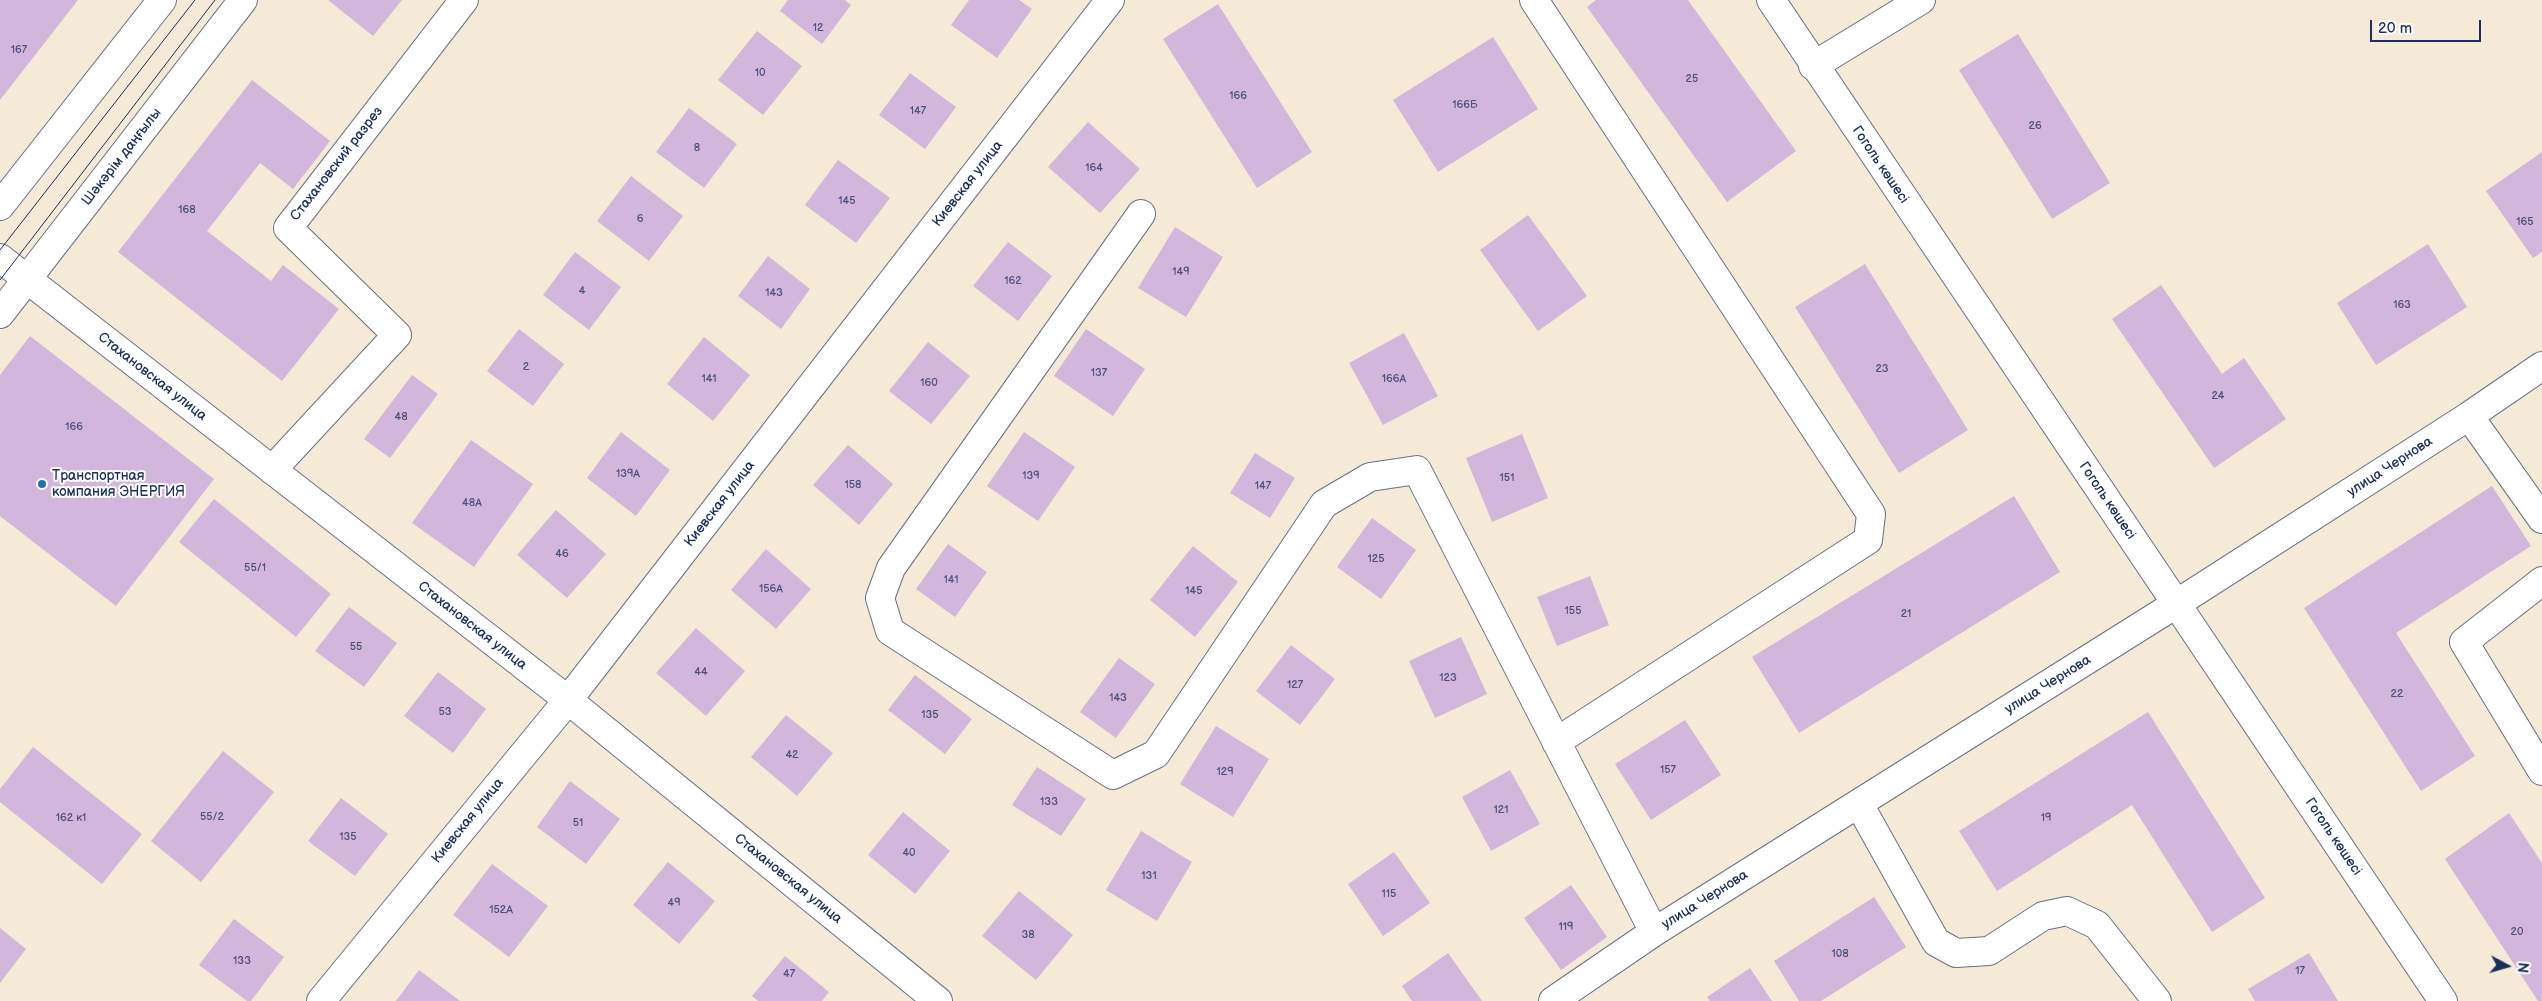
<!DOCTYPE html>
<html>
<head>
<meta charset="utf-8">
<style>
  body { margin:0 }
  #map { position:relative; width:2542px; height:1001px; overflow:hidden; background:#f5ead5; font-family:"Balsamiq Sans",sans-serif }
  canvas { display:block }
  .north { position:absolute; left:2482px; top:941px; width:50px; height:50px; -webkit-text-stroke:4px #fff; paint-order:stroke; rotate:96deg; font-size:14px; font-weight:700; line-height:20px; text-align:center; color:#1b2f5e }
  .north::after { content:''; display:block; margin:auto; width:18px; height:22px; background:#1b2f5e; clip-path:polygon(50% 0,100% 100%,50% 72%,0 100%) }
  .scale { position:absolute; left:2370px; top:20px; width:111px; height:22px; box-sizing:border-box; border:2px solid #1b2f5e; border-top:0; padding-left:6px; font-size:15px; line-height:18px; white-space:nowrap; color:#1b2f5e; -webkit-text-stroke:4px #fff; paint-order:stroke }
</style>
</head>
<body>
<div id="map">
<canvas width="2542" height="1001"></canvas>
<div class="north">N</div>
<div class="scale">20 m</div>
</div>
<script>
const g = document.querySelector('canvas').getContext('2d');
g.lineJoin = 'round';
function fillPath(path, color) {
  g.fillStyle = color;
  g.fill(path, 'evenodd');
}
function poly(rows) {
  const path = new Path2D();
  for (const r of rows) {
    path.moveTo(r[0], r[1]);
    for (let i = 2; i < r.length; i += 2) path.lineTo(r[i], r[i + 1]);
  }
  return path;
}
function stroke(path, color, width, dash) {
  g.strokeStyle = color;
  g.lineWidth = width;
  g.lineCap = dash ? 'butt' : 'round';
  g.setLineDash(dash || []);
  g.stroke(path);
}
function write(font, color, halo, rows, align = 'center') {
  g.font = font + ' "Balsamiq Sans",sans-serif';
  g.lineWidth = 4;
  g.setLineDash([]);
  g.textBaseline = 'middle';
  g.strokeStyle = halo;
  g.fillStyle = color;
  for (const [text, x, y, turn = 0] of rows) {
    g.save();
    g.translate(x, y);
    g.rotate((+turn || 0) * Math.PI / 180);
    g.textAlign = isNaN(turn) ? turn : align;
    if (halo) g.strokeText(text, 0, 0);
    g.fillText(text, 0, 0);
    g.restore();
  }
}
const building = poly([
  [0,0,78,0,0,100],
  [328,0,402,0,373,36],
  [788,0,845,0,851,5,822,44,780,11],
  [969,0,1019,0,1032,9,997,58,951,25],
  [1596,0,1688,0,1796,151,1727,202,1587,7],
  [1218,4,1312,152,1257,188,1163,39],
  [757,31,802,66,763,115,718,80],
  [2018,34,2110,183,2052,219,1959,70],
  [1493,37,1538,109,1438,172,1393,100],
  [910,73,956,107,925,149,879,115],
  [252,80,330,141,293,189,260,163,207,231,271,281,283,265,339,309,282,381,118,252],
  [689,108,737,144,704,188,656,152],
  [1088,122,1140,169,1100,213,1048,167],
  [2542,152,2542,252,2533,258,2486,191],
  [838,160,890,198,856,243,805,205],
  [631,176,683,216,649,261,597,221],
  [1528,215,1587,296,1538,331,1480,250],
  [1175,227,1223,257,1186,317,1138,288],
  [1008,242,1052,276,1018,321,973,286],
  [2428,244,2467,307,2376,365,2337,303],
  [575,252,621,287,589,330,543,295],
  [768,256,810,289,781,329,738,296],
  [1865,264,1968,430,1899,473,1795,307],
  [2161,285,2222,374,2244,358,2286,419,2214,468,2112,319],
  [519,329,564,364,533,406,487,371],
  [1086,329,1145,369,1113,416,1054,376],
  [1404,333,1438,396,1383,425,1349,363],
  [30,336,214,479,116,606,0,516,0,375],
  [704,337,750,375,713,421,667,384],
  [928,342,970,376,931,424,889,391],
  [412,375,438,394,390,458,364,439],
  [621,432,670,470,636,516,587,478],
  [1024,432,1075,467,1038,521,987,486],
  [1522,434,1548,498,1492,522,1466,458],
  [471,440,533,484,474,567,412,523],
  [848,445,893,484,859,525,813,485],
  [1255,453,1295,478,1270,518,1230,493],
  [2492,486,2531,546,2396,633,2475,756,2421,791,2304,608],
  [2014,496,2060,572,1799,733,1752,657],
  [214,499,331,594,296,637,179,542],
  [556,510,606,554,567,598,517,555],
  [1372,518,1416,550,1381,599,1337,567],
  [948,544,987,572,955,617,916,589],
  [1193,546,1238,582,1195,637,1150,600],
  [766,549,811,589,776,629,731,590],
  [1590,576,1609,625,1557,646,1537,597],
  [349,607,397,643,364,687,315,651],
  [696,628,745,671,706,716,656,673],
  [1461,637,1487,694,1435,718,1409,661],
  [1291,645,1335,679,1300,725,1256,691],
  [1119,658,1155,684,1116,738,1080,712],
  [438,672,486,709,453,753,404,716],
  [915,675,972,719,945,754,888,710],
  [2148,712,2265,898,2212,932,2132,805,1997,891,1959,831],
  [786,715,833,753,797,796,751,757],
  [1685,720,1721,775,1651,820,1615,764],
  [1216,726,1269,759,1233,817,1180,784],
  [33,747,142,834,102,884,0,802,0,789],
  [223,751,274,792,201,882,151,841],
  [1037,767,1086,799,1061,836,1012,805],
  [1510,770,1540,824,1491,851,1462,797],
  [570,781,620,819,586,864,537,827],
  [341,798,388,834,355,876,308,841],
  [903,812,950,851,915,894,868,855],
  [2509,813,2542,863,2542,1001,2538,1001,2445,859],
  [1141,831,1192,862,1157,921,1106,890],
  [1394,852,1430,903,1383,936,1348,884],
  [668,862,715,901,679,944,633,905],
  [492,864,548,906,509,957,453,915],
  [1571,885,1607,937,1561,970,1524,918],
  [1019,891,1073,935,1036,980,982,936],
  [1874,897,1906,947,1821,1001,1799,1001,1774,961],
  [234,919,284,957,251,1001,247,1001,199,965],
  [0,928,26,949,0,983],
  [1448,953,1482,1001,1412,1001,1402,986],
  [2309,953,2338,1001,2255,1001,2248,989],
  [785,956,829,992,822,1001,758,1001,752,996],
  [1750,968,1772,1001,1710,1001,1707,997],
  [419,970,460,1001,396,1001]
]);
const minor = poly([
  [1534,0,1871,514,1868,540,1556,742],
  [1813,66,1921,0],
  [1141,214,891,568,880,598,890,631,1113,775,1156,754,1324,504,1370,477,1417,470,1654,932],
  [0,258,568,700,938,1001],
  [2469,416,2542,519],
  [272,470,397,335,288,228,464,0],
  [2542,581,2464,642,2542,771],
  [1859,804,1936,942,1956,953,1989,951,2043,916,2067,911,2097,925,2157,1001],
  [321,1001,568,700,1110,0],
  [1553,1001,1654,932,2176,604,2469,416,2542,366]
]);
const major = poly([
  [1771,0,2443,1001],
  [0,206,162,0],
  [0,314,243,0]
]);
const tram = poly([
  [0,250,195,0],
  [0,280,215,0]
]);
const markers = [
  [42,484,5,"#1f6fb2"]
];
const numberNames = [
  ["12",818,28],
  ["167",19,50],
  ["10",760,73],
  ["25",1692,79],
  ["166",1238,96],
  ["166Б",1465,105],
  ["147",918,111],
  ["26",2035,126],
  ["8",697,148],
  ["164",1094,168],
  ["145",847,201],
  ["168",187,210],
  ["6",640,219],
  ["165",2525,222],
  ["149",1181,272],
  ["162",1013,281],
  ["4",582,291],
  ["143",774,293],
  ["163",2402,305],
  ["2",526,367],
  ["23",1882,369],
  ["137",1099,373],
  ["141",709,379],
  ["166А",1394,379],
  ["160",929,383],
  ["24",2218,396],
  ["48",401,417],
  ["166",74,427],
  ["139А",628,474],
  ["139",1031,476],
  ["151",1507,478],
  ["158",853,485],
  ["147",1263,486],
  ["48А",472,503],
  ["46",562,554],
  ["125",1376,559],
  ["55/1",255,568],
  ["141",951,580],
  ["156А",771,589],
  ["145",1194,591],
  ["155",1573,611],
  ["21",1906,614],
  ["55",356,647],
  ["44",701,672],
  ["123",1448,678],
  ["127",1295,685],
  ["22",2397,694],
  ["143",1118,698],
  ["53",445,712],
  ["135",930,715],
  ["42",792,755],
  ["157",1668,770],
  ["129",1225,772],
  ["133",1049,802],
  ["121",1501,810],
  ["55/2",212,817],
  ["162 к1",71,818],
  ["19",2046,818],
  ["51",578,823],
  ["135",348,837],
  ["40",909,853],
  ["131",1149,876],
  ["115",1389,894],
  ["49",674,903],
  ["152А",501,910],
  ["119",1566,927],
  ["20",2517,932],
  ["38",1028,935],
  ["108",1840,954],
  ["133",242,961],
  ["17",2300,971],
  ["47",789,974]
];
const streetNames = [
  ["Шәкәрім даңғылы",122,157,-52],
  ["Стахановский разрез",337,164,-52],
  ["Гоголь көшесі",1880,165,56],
  ["Киевская улица",968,184,-52],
  ["Стахановская улица",152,377,38],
  ["улица Чернова",2390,467,-33],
  ["Гоголь көшесі",2107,501,56],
  ["Киевская улица",720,504,-52],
  ["Стахановская улица",472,626,38],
  ["улица Чернова",2048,685,-32],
  ["Киевская улица",468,821,-51],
  ["Гоголь көшесі",2333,837,56],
  ["Стахановская улица",788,879,39],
  ["улица Чернова",1705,900,-32]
];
const poiNames = [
  ["Транспортная",52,476],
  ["компания ЭНЕРГИЯ",52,492]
];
fillPath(building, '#d2b6dc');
stroke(minor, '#677088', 30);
stroke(major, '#677088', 30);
stroke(minor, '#fff', 28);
stroke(major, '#fff', 28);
stroke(tram, '#1b2f5e', 1);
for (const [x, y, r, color] of markers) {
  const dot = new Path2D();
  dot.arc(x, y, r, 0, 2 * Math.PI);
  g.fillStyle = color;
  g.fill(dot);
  stroke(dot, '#fff', 2);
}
write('11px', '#49517e', null, numberNames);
write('14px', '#1b2f5e', '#fff', streetNames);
write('14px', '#1b2f5e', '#fff', poiNames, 'left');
</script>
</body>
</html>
